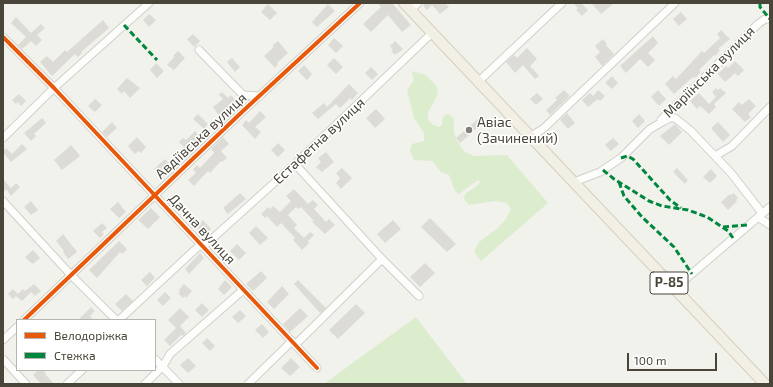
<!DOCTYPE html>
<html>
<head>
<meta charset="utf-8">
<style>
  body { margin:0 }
  #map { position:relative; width:773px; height:387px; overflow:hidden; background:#f2f2ed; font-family:"Exo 2",sans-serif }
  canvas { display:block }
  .frame { position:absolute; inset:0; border:4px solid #494538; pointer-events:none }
  .legend { position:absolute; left:16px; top:319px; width:140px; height:52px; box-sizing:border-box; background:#fff; border:1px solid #b6b5af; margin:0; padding:5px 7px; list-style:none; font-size:12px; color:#494538 }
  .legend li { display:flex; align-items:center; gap:8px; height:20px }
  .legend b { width:20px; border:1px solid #b6b5af }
  .scale { position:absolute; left:627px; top:353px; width:90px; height:18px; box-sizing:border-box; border:2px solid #494538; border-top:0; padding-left:5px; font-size:12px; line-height:14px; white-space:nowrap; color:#494538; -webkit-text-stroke:3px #fff; paint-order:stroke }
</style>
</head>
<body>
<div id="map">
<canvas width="773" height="387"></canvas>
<div class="frame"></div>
<ul class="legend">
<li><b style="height:5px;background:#e8590c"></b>Велодоріжка</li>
<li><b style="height:5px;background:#00873e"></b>Стежка</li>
</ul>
<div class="scale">100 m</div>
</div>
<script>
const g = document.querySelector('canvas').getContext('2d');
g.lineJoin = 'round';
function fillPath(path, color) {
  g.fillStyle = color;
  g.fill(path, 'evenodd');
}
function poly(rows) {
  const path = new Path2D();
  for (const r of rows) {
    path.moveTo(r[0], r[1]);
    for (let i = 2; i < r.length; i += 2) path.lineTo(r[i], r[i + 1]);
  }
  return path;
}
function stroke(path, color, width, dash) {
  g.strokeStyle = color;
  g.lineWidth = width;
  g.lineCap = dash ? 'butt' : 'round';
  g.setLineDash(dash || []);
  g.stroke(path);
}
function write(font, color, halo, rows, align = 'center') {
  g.font = font + ' "Exo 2",sans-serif';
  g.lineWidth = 3;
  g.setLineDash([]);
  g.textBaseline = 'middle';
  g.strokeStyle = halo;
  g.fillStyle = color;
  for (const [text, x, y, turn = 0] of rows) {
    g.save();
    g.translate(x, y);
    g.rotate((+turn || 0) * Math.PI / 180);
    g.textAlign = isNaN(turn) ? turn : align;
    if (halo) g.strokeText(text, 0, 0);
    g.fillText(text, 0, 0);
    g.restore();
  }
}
const green = poly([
  [411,71,426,75,437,87,438,93,434,102,428,112,428,119,433,125,439,127,442,125,443,117,446,114,450,115,454,119,454,132,457,141,464,151,474,156,507,155,548,203,481,261,474,252,479,242,498,228,506,219,511,209,507,203,495,201,469,205,465,201,464,197,466,193,477,186,480,182,478,180,459,194,455,191,449,175,441,172,432,161,414,160,410,151,412,144,424,141,424,133,414,118,407,90,414,80],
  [416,317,467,384,324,384,358,359]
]);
const building = poly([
  [377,3,392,3,411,25,402,32,388,15,371,32,363,24,381,7],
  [426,3,445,3,449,7,440,14,432,5,427,10,423,5],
  [573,3,581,3,588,10,582,16,576,10,578,8],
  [591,3,614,3,601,14],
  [268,4,277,13,270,20,261,12],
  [328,4,335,11,317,27,312,22],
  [681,12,687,19,679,26,673,19],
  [149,14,156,20,149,27,143,20],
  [16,17,31,33,41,24,45,28,37,35,42,40,36,46,31,41,22,49,18,45,26,37,11,23],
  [103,20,109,28,81,52,82,53,78,57,75,54,52,76,40,62,47,56,53,62,65,50,67,52],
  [721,30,730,39,718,49,720,50,715,56,714,55,699,70,701,72,695,78,693,77,674,94,665,84,673,76,676,79,702,51,704,53,720,38,717,34],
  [193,34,200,41,194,47,187,39],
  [653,36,658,43,648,53,655,60,648,67,640,59,626,73,620,66],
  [334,38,343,46,336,53,328,45],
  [603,39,607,44,606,45,614,54,602,66,595,57,600,52,595,46],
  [278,41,288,53,277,63,278,64,275,68,264,56,274,47,272,46],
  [395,41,403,49,397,54,396,53,395,55,391,51,393,50,390,46],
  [527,48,537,59,530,66,539,76,535,79,523,65,515,73,506,62,514,55,517,58],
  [178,51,185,58,174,70,167,65,174,57,173,56],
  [232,58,240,67,235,72,227,62],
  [334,58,343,67,336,74,327,65],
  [735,61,744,70,738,76,735,73,725,82,718,74,726,66,728,68],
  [156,63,164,71,157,78,150,70],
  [304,65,312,74,307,80,298,71],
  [371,67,378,74,372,80,365,73],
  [612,76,618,83,612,89,605,83],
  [127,78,140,88,130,98,124,91,122,94,117,89],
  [349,84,358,93,352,100,350,98,340,108,336,104,318,119,312,113,324,103,327,107],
  [716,88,718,90,720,88,726,93,714,104,716,107,709,114,700,106,697,109,690,101,699,93,709,104,716,97,712,92],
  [564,90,570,96,550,115,546,110,557,100,555,98],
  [598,90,605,96,600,101,598,99,588,107,582,100,590,93,593,96],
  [658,90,666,99,659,106,651,97],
  [222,92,228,98,231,95,239,104,232,111,230,108,219,116,213,107,223,99,219,95],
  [537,93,543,99,536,105,530,99],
  [19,94,26,101,21,106,18,102,16,104,12,100],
  [95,99,102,105,95,112,88,106],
  [749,99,756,106,748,114,751,117,745,122,732,109,739,102,742,105],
  [376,109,385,119,375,128,366,118],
  [260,111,266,117,255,127,261,132,255,139,242,125,246,120,249,123],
  [567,113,575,123,568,129,560,120],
  [198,114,208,124,204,129,193,119],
  [639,114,645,121,638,128,632,121],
  [42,118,46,123,34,134,36,136,31,141,24,133],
  [479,118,483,123,460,143,456,138],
  [112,122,117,128,107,137,102,132],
  [718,122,730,135,723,142,711,128],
  [675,124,682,132,669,145,660,136],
  [195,131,202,138,187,151,179,142,183,138,186,140],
  [137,137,146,147,141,153,139,151,135,154,128,146],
  [223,137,229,144,221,151,227,158,222,162,221,161,210,173,208,171,194,186,188,180,196,173,193,169,197,165,200,168,214,153,211,149],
  [613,138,619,144,611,151,605,145],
  [278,143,285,150,278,157,271,150],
  [22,144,27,149,11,162,3,153,3,151,6,148,12,154],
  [71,145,80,156,62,170,54,160],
  [326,152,334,162,322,172,316,167,321,162,318,158],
  [165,159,173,168,161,178,154,169],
  [342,168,352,178,341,189,336,183,340,178,336,173],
  [677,168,688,180,685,184,673,172],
  [711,169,717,176,710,183,703,177],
  [3,179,11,188,16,183,20,187,11,196,6,189,3,192],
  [294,189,308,204,313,200,318,205,314,209,326,222,329,219,335,225,325,234,312,222,314,221,301,207,298,209,296,207,288,215,297,225,294,228,304,238,310,232,314,235,308,241,309,243,302,250,293,240,295,238,281,223,277,227,267,216,265,218,261,214,268,207,270,209,273,206,280,212,291,201,286,196],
  [240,193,246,199,228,214,223,208],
  [734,193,738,198,736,200,737,201,728,210,721,202,730,194,731,195],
  [31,201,38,210,31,215,24,207],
  [118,202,126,212,119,218,110,209],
  [151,208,160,217,148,229,138,220],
  [430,218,456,244,447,252,421,227],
  [203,220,211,229,205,235,196,227],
  [393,220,401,229,385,243,377,234],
  [102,223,107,228,102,232,104,234,100,238,93,231],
  [256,226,268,238,260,245,249,233],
  [63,234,77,252,68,259,63,252,64,251,56,241],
  [119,241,127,249,122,254,120,252,97,278,89,270],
  [237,244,246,253,239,260,230,251],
  [33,250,40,258,33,264,32,263,31,263,25,257],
  [200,253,204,258,189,274,185,269],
  [425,263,435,273,420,287,410,277],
  [261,271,267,278,253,291,246,284],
  [150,272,155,278,147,286,141,280],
  [225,280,232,287,224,295,218,289],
  [298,280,326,308,320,313,294,284],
  [34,284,41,291,35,296,31,292,22,301,16,296,13,299,8,294,13,289,18,294,23,289,25,291],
  [184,284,192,291,186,298,185,296,183,298,178,293,180,292,179,290],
  [282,286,289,294,274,309,267,302],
  [165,292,171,298,163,306,157,300],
  [126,294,133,301,122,311,115,304],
  [202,303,209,310,202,317,195,310],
  [356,304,365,313,338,339,329,330],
  [91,307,95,311,90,316,94,320,78,320],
  [180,308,189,317,180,326,186,333,183,336,181,335,170,346,164,340,176,328,168,320],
  [300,308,308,316,290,332,283,324],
  [240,310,246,316,238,323,232,317],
  [262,324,269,332,263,338,255,330],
  [207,338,215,346,210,351,202,343],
  [188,358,196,366,188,373,180,365],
  [291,358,300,367,290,376,281,368],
  [38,370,43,370,46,373,45,374,54,384,41,384,33,375]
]);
const minor = poly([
  [410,10,418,3],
  [3,37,54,88,317,368],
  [199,50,243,95,260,96],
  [479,81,562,3],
  [661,120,689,93,758,24,765,19,770,19],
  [531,136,543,129,675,3],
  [3,138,54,88,149,3],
  [715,156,732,146,770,107],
  [295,164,382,259,419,296],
  [574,182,600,172,621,158,650,129,664,121,670,118,675,118,691,131,731,173,762,213],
  [3,201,71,275,116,320],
  [758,217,770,225],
  [203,247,295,164,432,33],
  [674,289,770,207],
  [24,320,243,111,360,3],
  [119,320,201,244],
  [3,340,17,327],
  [296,344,382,259],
  [3,359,26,384],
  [155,359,179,384],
  [67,384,82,370],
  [145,384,163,366,170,354,243,290],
  [248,384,292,341]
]);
const primary = poly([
  [404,3,765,384]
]);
const quiet = poly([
  [760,3,760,7,770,19],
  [124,25,157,60],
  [621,158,627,156,633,159,670,200,681,208],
  [603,170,614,179,649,201,662,206,688,210,707,217,728,231,733,238],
  [619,182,624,196,642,217,674,247,692,274],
  [723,227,748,225]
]);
const cycleway = poly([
  [3,37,54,88,317,368],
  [24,320,243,111,360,3]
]);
const markers = [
  [469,130,4,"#848277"]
];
const shields = [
  [669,283,38]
];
const shieldNames = [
  ["Р-85",669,283]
];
const streetNames = [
  ["Маріїнська вулиця",709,72,-45],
  ["Авдіївська вулиця",201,136,-43],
  ["Естафетна вулиця",319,141,-43],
  ["Дачна вулиця",202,229,47]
];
const poiNames = [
  ["Авіас",477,122],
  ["(Зачинений)",477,138]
];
fillPath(green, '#dcedce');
fillPath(building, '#dcdbd5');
stroke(minor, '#d0d0cb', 9);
stroke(primary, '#d4d0ba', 12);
stroke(minor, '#fdfdfc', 7);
stroke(primary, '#f2f0e5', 10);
stroke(quiet, '#00873e', 3, [6, 3]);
stroke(cycleway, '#e8590c', 4);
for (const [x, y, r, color] of markers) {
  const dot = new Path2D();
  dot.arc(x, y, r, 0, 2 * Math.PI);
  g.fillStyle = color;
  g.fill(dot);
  stroke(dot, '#fff', 1.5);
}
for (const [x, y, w] of shields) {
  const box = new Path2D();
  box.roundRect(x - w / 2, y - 11, w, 22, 3);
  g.fillStyle = '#fff';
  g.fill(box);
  stroke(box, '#494538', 1);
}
write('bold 13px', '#494538', null, shieldNames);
write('14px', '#494538', '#fff', streetNames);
write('14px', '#494538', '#fff', poiNames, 'left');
</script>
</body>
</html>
